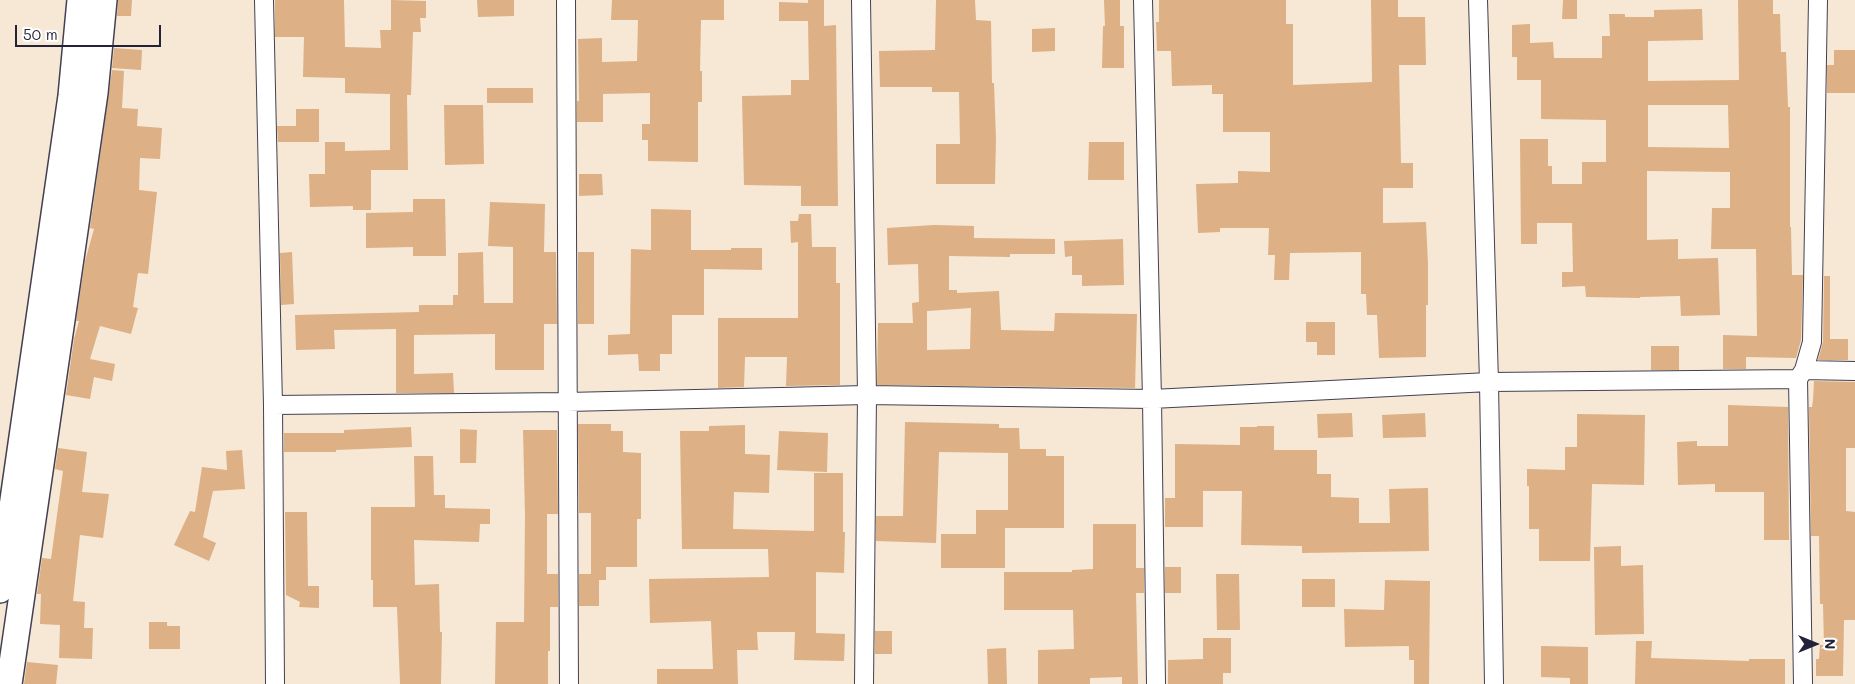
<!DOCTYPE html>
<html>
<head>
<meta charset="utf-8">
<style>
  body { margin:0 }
  #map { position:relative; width:1855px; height:684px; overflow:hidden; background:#f6e8d4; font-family:Mali,sans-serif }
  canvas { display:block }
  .north { position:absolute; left:1790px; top:619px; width:50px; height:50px; -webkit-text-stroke:4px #fff; paint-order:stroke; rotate:90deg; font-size:14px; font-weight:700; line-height:20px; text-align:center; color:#22223b }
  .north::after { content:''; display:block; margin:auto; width:18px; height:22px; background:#22223b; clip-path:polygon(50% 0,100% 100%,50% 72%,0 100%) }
  .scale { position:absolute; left:15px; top:25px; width:146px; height:22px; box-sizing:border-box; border:2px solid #22223b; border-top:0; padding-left:6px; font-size:15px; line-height:18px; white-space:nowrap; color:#22223b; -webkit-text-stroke:4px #fff; paint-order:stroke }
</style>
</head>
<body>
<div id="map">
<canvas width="1855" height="684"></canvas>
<div class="north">N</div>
<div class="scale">50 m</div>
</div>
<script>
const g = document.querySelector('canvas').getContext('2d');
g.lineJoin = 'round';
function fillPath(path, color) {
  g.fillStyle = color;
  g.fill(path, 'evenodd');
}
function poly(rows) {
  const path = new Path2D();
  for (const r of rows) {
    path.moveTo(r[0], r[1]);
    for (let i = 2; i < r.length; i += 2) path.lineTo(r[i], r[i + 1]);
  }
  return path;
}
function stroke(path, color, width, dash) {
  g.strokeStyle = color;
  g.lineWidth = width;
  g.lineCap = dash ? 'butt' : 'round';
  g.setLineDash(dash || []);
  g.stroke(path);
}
const building = poly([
  [118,0,132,0,131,16,117,16],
  [275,0,344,0,345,47,381,48,380,30,391,30,391,0,426,1,426,18,420,18,421,32,413,32,411,95,407,95,408,170,371,170,371,210,353,210,353,206,310,207,309,174,325,174,325,142,345,142,345,151,390,150,390,94,345,93,345,78,303,77,304,37,275,37],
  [477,0,514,0,514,16,478,17],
  [612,0,724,0,724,20,701,20,700,71,702,71,702,102,698,102,698,162,648,161,648,140,642,140,642,124,650,124,650,93,603,94,603,122,577,122,577,101,579,101,578,39,602,38,602,62,637,61,638,20,611,20],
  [808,0,824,0,824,26,836,25,838,206,801,206,801,186,744,185,742,96,791,95,791,80,809,80,808,21,779,21,779,2,808,3],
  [936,0,975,0,976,20,991,21,992,83,994,83,996,139,995,184,936,184,936,144,960,144,959,92,932,92,932,87,880,87,879,51,935,50],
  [1104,0,1120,0,1120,26,1124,26,1124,68,1102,68,1103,26,1105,26],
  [1159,0,1286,0,1286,24,1293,24,1293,85,1372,82,1371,0,1398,0,1398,17,1425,17,1426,65,1399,65,1401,163,1413,163,1413,188,1383,188,1383,223,1426,222,1428,264,1428,305,1426,305,1426,357,1379,358,1377,315,1367,315,1366,294,1361,294,1361,252,1290,253,1289,280,1274,280,1275,255,1268,255,1269,228,1220,228,1220,232,1198,233,1196,184,1238,183,1238,171,1270,172,1270,132,1223,132,1223,94,1212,94,1212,85,1172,86,1171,51,1157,51,1156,22,1159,22],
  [1563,0,1577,0,1577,19,1562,19],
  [1738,0,1773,0,1773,14,1780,14,1781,52,1786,52,1788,107,1790,107,1790,227,1791,227,1792,275,1803,275,1801,340,1796,358,1746,357,1746,369,1723,369,1723,335,1757,336,1756,249,1711,249,1712,208,1730,208,1730,172,1647,171,1647,240,1678,239,1678,259,1718,258,1720,315,1681,316,1680,296,1640,297,1640,298,1586,297,1585,286,1562,287,1562,272,1573,272,1572,223,1537,223,1537,244,1521,244,1520,139,1548,139,1548,166,1552,166,1552,184,1582,184,1582,162,1606,162,1606,120,1541,119,1541,80,1517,80,1517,57,1512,57,1512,25,1530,24,1530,43,1553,42,1554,58,1602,58,1602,36,1610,36,1609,14,1625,14,1625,17,1654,17,1654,10,1702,9,1703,40,1648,41,1648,81,1739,80],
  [1648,105,1728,105,1729,148,1648,147],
  [1055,28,1055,51,1032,52,1032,29],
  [114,48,142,50,141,70,112,68],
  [1834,50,1855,50,1855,93,1827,93,1827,65,1834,65],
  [112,70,124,71,122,108,138,109,137,126,162,128,160,159,140,158,139,190,157,192,148,274,138,273,133,307,138,308,131,334,100,326,90,359,115,364,112,381,94,377,90,399,66,395,74,339,79,321,76,321,85,261,94,229,90,228],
  [487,88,533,88,533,103,487,103],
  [444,105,483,105,484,164,445,165],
  [296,109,319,109,319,142,278,142,277,126,296,126],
  [1089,142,1124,142,1124,180,1088,180],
  [579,174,602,174,603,195,579,196],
  [413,199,445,199,446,256,413,256,413,247,366,248,366,213,413,212],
  [490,202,545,204,544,252,556,252,557,324,544,324,544,370,495,370,495,334,414,335,414,374,453,373,454,393,396,393,396,329,334,330,335,349,296,350,295,315,419,312,419,305,453,305,453,295,458,295,458,253,483,252,484,303,513,303,513,247,488,246],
  [651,209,691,210,691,250,731,250,731,248,762,248,762,270,704,269,704,315,672,315,672,354,660,354,660,371,639,371,638,354,608,355,608,335,630,334,631,249,651,250],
  [799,214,811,214,812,247,836,247,836,283,840,283,840,385,786,386,787,357,745,357,744,387,718,388,718,318,798,318,798,242,791,243,790,221,798,221],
  [934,225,974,226,974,238,1055,239,1055,254,1010,254,1010,257,949,256,949,290,957,290,957,293,999,291,1001,330,1054,331,1055,313,1137,314,1135,388,877,385,878,323,913,323,912,303,919,302,918,264,888,265,887,228],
  [971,308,970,349,927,350,927,311],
  [1123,239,1124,285,1082,286,1082,275,1072,275,1072,256,1065,257,1064,241],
  [292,252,294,304,281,305,280,253],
  [578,252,594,252,594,324,578,324],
  [1824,276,1830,276,1830,339,1848,339,1848,360,1818,360,1823,342],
  [1306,322,1335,322,1335,355,1317,355,1317,342,1306,342],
  [1651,346,1679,346,1679,370,1651,370],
  [1814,381,1855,382,1855,448,1846,448,1846,511,1855,512,1855,620,1844,620,1843,676,1816,676,1816,659,1819,659,1820,645,1824,645,1823,604,1820,604,1819,536,1811,536,1809,407,1812,407,1813,400],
  [1728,405,1788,407,1789,540,1764,540,1764,492,1715,492,1715,484,1678,485,1677,442,1697,441,1697,446,1728,446],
  [1352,413,1353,437,1318,438,1317,414],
  [1425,413,1426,437,1383,438,1382,415],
  [1577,414,1645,415,1644,485,1592,484,1590,561,1539,561,1539,529,1529,529,1529,486,1527,486,1527,469,1565,470,1565,447,1577,447],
  [905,422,999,424,999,428,1019,428,1020,449,1046,449,1046,456,1064,456,1064,528,1005,528,1005,568,941,568,941,534,976,534,976,510,1008,510,1008,453,939,452,936,543,876,541,876,516,903,516],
  [578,424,611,424,611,431,623,431,623,452,641,453,641,519,637,519,637,567,606,567,606,580,599,580,599,606,579,606,579,574,591,574,591,513,579,513],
  [745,425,745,454,770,455,769,493,734,492,733,529,814,531,814,473,843,473,843,532,845,532,844,573,816,572,816,633,845,634,844,661,794,660,795,632,757,632,758,650,737,650,738,684,657,684,657,669,713,669,711,621,650,623,649,579,769,577,768,549,682,549,680,431,709,431,709,426],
  [1257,426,1274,426,1274,450,1317,450,1317,474,1331,474,1331,497,1359,498,1359,523,1390,523,1389,489,1428,488,1429,551,1302,553,1302,546,1241,545,1242,491,1203,491,1203,527,1165,527,1165,498,1175,498,1175,444,1240,445,1240,427,1257,427],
  [411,427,412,447,336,450,336,452,284,452,284,433,344,433,344,430],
  [460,429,477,430,476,463,460,463],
  [523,430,557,430,558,514,547,514,547,574,558,574,558,607,550,607,550,651,548,651,548,684,495,684,496,622,524,622,525,515],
  [779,431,828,433,827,472,777,470],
  [58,448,87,452,82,492,109,494,103,538,80,535,73,601,85,602,84,628,93,628,92,659,59,658,60,625,40,624,41,594,37,594,42,558,51,559,63,471,55,469],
  [242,450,245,489,213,491,203,537,216,543,209,561,174,545,190,511,195,512,202,467,227,470,226,451],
  [414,456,433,456,434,495,445,495,445,508,490,509,490,524,480,524,479,542,414,540,415,585,439,584,440,632,442,632,441,684,400,684,397,607,373,607,373,580,371,580,371,507,415,507],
  [285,512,307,512,308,586,319,586,319,608,299,607,300,602,286,595],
  [1093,524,1136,524,1136,568,1144,568,1144,593,1136,593,1138,684,1122,684,1122,677,1090,678,1090,684,1038,684,1038,650,1074,649,1073,610,1004,610,1004,572,1072,572,1072,570,1093,569],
  [1621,546,1621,566,1643,565,1644,634,1595,635,1594,547],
  [1165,567,1181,567,1181,593,1165,593],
  [1216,574,1239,574,1240,630,1217,630],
  [1302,579,1335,579,1335,607,1302,607],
  [1385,580,1430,581,1429,684,1414,684,1414,660,1409,660,1409,646,1345,647,1344,609,1384,610],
  [149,622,167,622,167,626,180,626,180,649,149,649],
  [875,631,892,631,892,654,875,654],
  [1203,638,1231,638,1231,673,1223,673,1223,684,1168,684,1168,660,1203,659],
  [1636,641,1652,641,1651,658,1749,661,1749,659,1785,659,1785,684,1635,684],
  [1541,646,1588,647,1588,684,1570,684,1570,678,1541,677],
  [1006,648,1007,684,988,684,987,649],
  [27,662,58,665,56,684,24,684]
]);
const street = poly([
  [264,0,273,405,275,684],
  [566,0,569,684],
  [861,0,867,395,864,684],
  [1143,0,1152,399,1156,684],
  [1478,0,1489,382,1494,684],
  [1804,370,1855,371],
  [273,405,567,402,867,395,1152,399,1489,382,1798,379],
  [1803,684,1798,379,1804,370,1812,342,1818,0]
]);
const secondary = poly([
  [0,590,71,96,80,0],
  [9,684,95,93,104,0]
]);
fillPath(building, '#ddb086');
stroke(street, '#424052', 20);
stroke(secondary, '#424052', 28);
stroke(street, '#fff', 18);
stroke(secondary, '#fff', 25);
</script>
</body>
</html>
